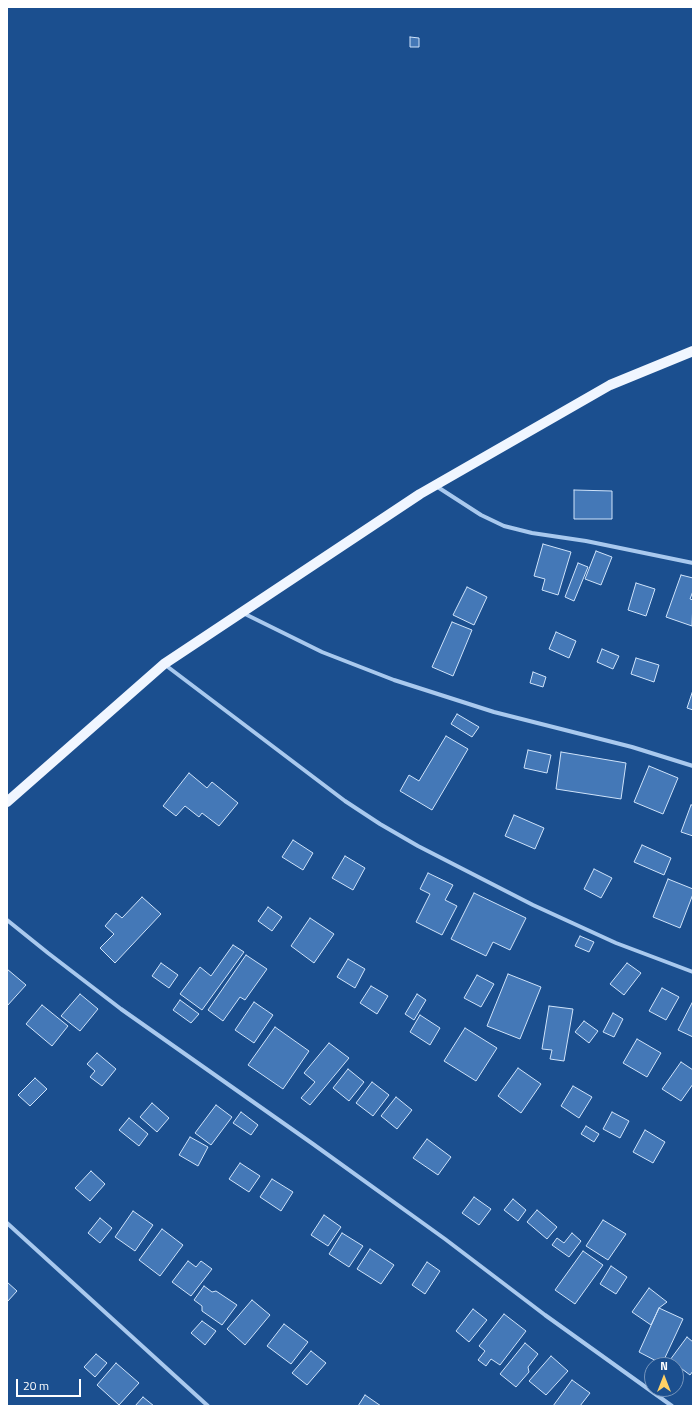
<!DOCTYPE html>
<html>
<head>
<meta charset="utf-8">
<style>
  body { margin:0 }
  #map { position:relative; width:700px; height:1413px; overflow:hidden; background:#1b4f8f; font-family:"Titillium Web",sans-serif }
  canvas { display:block }
  .frame { position:absolute; inset:0; border:8px solid #fff; pointer-events:none }
  .north { position:absolute; left:644px; top:1357px; width:40px; height:40px; box-sizing:border-box; background:#1b4f8f; border:1px solid #7695bc; border-radius:50%; rotate:0deg; font-size:11px; font-weight:700; line-height:16px; text-align:center; color:#fff }
  .north::after { content:''; display:block; margin:auto; width:14px; height:18px; background:#ffd166; clip-path:polygon(50% 0,100% 100%,50% 72%,0 100%) }
  .scale { position:absolute; left:16px; top:1379px; width:65px; height:18px; box-sizing:border-box; border:2px solid #fff; border-top:0; padding-left:5px; font-size:12px; line-height:14px; white-space:nowrap; color:#fff; -webkit-text-stroke:3px #1b4f8f; paint-order:stroke }
</style>
</head>
<body>
<div id="map">
<canvas width="700" height="1413"></canvas>
<div class="frame"></div>
<div class="north">N</div>
<div class="scale">20 m</div>
</div>
<script>
const g = document.querySelector('canvas').getContext('2d');
g.lineJoin = 'round';
function fillPath(path, color) {
  g.fillStyle = color;
  g.fill(path, 'evenodd');
}
function poly(rows) {
  const path = new Path2D();
  for (const r of rows) {
    path.moveTo(r[0], r[1]);
    for (let i = 2; i < r.length; i += 2) path.lineTo(r[i], r[i + 1]);
  }
  return path;
}
function stroke(path, color, width, dash) {
  g.strokeStyle = color;
  g.lineWidth = width;
  g.lineCap = dash ? 'butt' : 'round';
  g.setLineDash(dash || []);
  g.stroke(path);
}
const building = poly([
  [410,37,419,38,419,47,410,47,410,37],
  [574,490,612,491,612,519,574,519,574,490],
  [543,544,571,552,558,595,542,590,545,579,534,576,543,544],
  [596,551,612,557,601,585,585,579,596,551],
  [578,563,588,567,574,601,565,597,578,563],
  [681,575,693,578,693,591,690,599,693,600,692,626,666,617,681,575],
  [636,583,655,589,646,616,628,610,636,583],
  [467,587,487,597,474,625,453,615,467,587],
  [452,622,472,630,453,676,432,667,452,622],
  [556,632,576,641,569,658,549,649,556,632],
  [602,649,619,656,613,669,597,662,602,649],
  [636,658,659,665,654,682,631,674,636,658],
  [533,672,546,677,543,687,530,683,533,672],
  [693,690,693,710,687,708,693,690],
  [457,714,479,727,472,737,451,724,457,714],
  [446,736,468,749,432,810,400,791,409,775,419,781,446,736],
  [528,750,551,755,547,773,524,768,528,750],
  [561,752,626,763,621,799,556,789,561,752],
  [649,766,678,778,663,814,634,802,649,766],
  [189,773,207,788,212,782,238,803,219,826,202,813,199,817,185,806,176,816,163,806,189,773],
  [691,805,693,805,693,836,681,832,691,805],
  [514,815,544,828,535,849,505,836,514,815],
  [293,840,313,853,303,870,282,857,293,840],
  [642,845,671,858,664,875,634,862,642,845],
  [345,856,365,868,353,890,332,878,345,856],
  [594,869,612,878,601,898,584,889,594,869],
  [428,873,453,885,445,900,457,906,442,935,416,922,430,894,420,889,428,873],
  [668,879,693,889,693,894,680,928,653,917,668,879],
  [474,893,526,918,510,950,493,942,486,956,451,939,474,893],
  [142,897,161,914,115,963,100,948,114,934,105,926,116,913,122,918,142,897],
  [268,907,282,917,272,931,258,921,268,907],
  [310,918,334,934,314,963,291,946,310,918],
  [580,936,594,942,589,952,575,946,580,936],
  [233,945,244,952,202,1010,180,994,200,967,211,976,233,945],
  [246,955,267,969,245,1000,240,997,223,1021,208,1010,246,955],
  [348,959,365,969,355,988,337,977,348,959],
  [161,963,178,975,169,988,152,976,161,963],
  [627,963,641,973,624,995,610,984,627,963],
  [7,969,26,985,7,1006,7,969],
  [508,974,541,987,520,1039,487,1026,508,974],
  [477,975,494,984,481,1007,464,998,477,975],
  [371,986,388,996,377,1014,360,1003,371,986],
  [662,988,679,997,666,1020,649,1011,662,988],
  [80,994,98,1009,80,1031,61,1016,80,994],
  [417,994,426,1000,414,1020,405,1014,417,994],
  [180,1000,199,1014,191,1023,173,1010,180,1000],
  [693,1001,693,1037,678,1030,693,1001],
  [254,1002,273,1015,254,1043,235,1030,254,1002],
  [42,1005,68,1026,52,1046,26,1024,42,1005],
  [549,1006,573,1009,564,1061,550,1059,552,1050,542,1049,549,1006],
  [613,1013,623,1019,614,1037,603,1032,613,1013],
  [420,1015,440,1028,430,1045,410,1032,420,1015],
  [584,1021,598,1031,589,1043,575,1032,584,1021],
  [275,1027,309,1051,283,1089,248,1065,275,1027],
  [465,1028,497,1048,476,1081,444,1061,465,1028],
  [637,1039,661,1053,647,1077,623,1063,637,1039],
  [329,1043,349,1058,310,1105,301,1098,315,1082,304,1073,329,1043],
  [97,1053,116,1069,102,1086,90,1077,95,1071,87,1064,97,1053],
  [681,1062,693,1070,693,1084,681,1101,662,1089,681,1062],
  [518,1068,541,1084,521,1113,498,1096,518,1068],
  [348,1069,364,1082,349,1101,333,1088,348,1069],
  [35,1078,47,1089,30,1106,18,1095,35,1078],
  [372,1082,389,1095,373,1116,356,1103,372,1082],
  [573,1086,592,1097,579,1118,561,1106,573,1086],
  [396,1097,412,1110,397,1129,381,1116,396,1097],
  [152,1103,169,1118,157,1132,140,1117,152,1103],
  [216,1105,232,1117,211,1145,195,1133,216,1105],
  [241,1112,258,1125,251,1135,233,1123,241,1112],
  [612,1112,629,1121,620,1138,603,1129,612,1112],
  [129,1118,148,1134,139,1146,119,1130,129,1118],
  [586,1126,599,1134,594,1142,581,1134,586,1126],
  [645,1130,665,1142,653,1163,633,1152,645,1130],
  [190,1137,208,1147,198,1166,179,1155,190,1137],
  [427,1139,451,1157,438,1175,413,1158,427,1139],
  [240,1163,260,1176,249,1192,229,1179,240,1163],
  [91,1171,105,1184,90,1201,75,1188,91,1171],
  [272,1179,293,1192,281,1211,260,1197,272,1179],
  [474,1197,491,1209,479,1225,462,1213,474,1197],
  [513,1199,526,1210,518,1221,504,1210,513,1199],
  [537,1210,557,1227,547,1239,527,1222,537,1210],
  [133,1211,153,1225,135,1251,115,1237,133,1211],
  [324,1215,341,1227,328,1246,311,1235,324,1215],
  [100,1218,112,1228,100,1243,88,1233,100,1218],
  [603,1220,626,1234,608,1260,586,1246,603,1220],
  [162,1229,183,1245,160,1276,139,1260,162,1229],
  [342,1233,363,1246,349,1267,329,1254,342,1233],
  [572,1233,581,1241,569,1257,552,1245,557,1238,564,1243,572,1233],
  [370,1249,394,1265,381,1284,357,1269,370,1249],
  [583,1251,603,1265,575,1304,555,1290,583,1251],
  [188,1261,196,1267,201,1261,212,1269,191,1296,172,1282,188,1261],
  [427,1262,440,1271,425,1294,412,1285,427,1262],
  [611,1266,627,1277,616,1294,600,1284,611,1266],
  [7,1282,17,1291,7,1302,7,1282],
  [204,1286,212,1292,216,1291,237,1305,222,1325,202,1311,202,1306,194,1300,204,1286],
  [649,1288,667,1302,659,1308,651,1325,632,1312,649,1288],
  [252,1300,270,1315,245,1345,227,1329,252,1300],
  [659,1308,683,1319,662,1364,639,1352,659,1308],
  [473,1309,487,1320,469,1342,456,1331,473,1309],
  [504,1314,526,1331,500,1365,491,1359,486,1366,478,1360,485,1351,479,1346,504,1314],
  [202,1321,216,1331,205,1345,191,1333,202,1321],
  [284,1324,308,1342,291,1364,267,1346,284,1324],
  [687,1337,693,1342,693,1371,690,1375,670,1360,687,1337],
  [525,1343,538,1354,528,1367,529,1372,516,1387,500,1374,525,1343],
  [311,1351,326,1363,307,1385,292,1373,311,1351],
  [96,1354,107,1363,95,1377,84,1367,96,1354],
  [551,1356,568,1371,546,1395,529,1381,551,1356],
  [116,1363,139,1383,119,1405,97,1385,116,1363],
  [572,1380,590,1393,580,1406,553,1406,572,1380],
  [365,1395,381,1406,358,1406,365,1395],
  [143,1397,154,1406,135,1406,143,1397]
]);
const minor = poly([
  [436,486,481,515,504,526,532,533,586,541,693,563],
  [243,613,322,652,394,680,494,712,632,747,693,766],
  [164,664,345,801,380,824,418,846,533,905,616,943,693,972],
  [7,920,48,953,121,1009,313,1144,445,1239,545,1315,672,1406],
  [7,1223,208,1406]
]);
const primary = poly([
  [7,802,164,664,420,494,610,385,693,351]
]);
fillPath(building, '#4478b7');
stroke(building, '#cfe3fa', 1);
stroke(minor, '#a9c9ee', 4);
stroke(primary, '#f0f6ff', 10);
</script>
</body>
</html>
